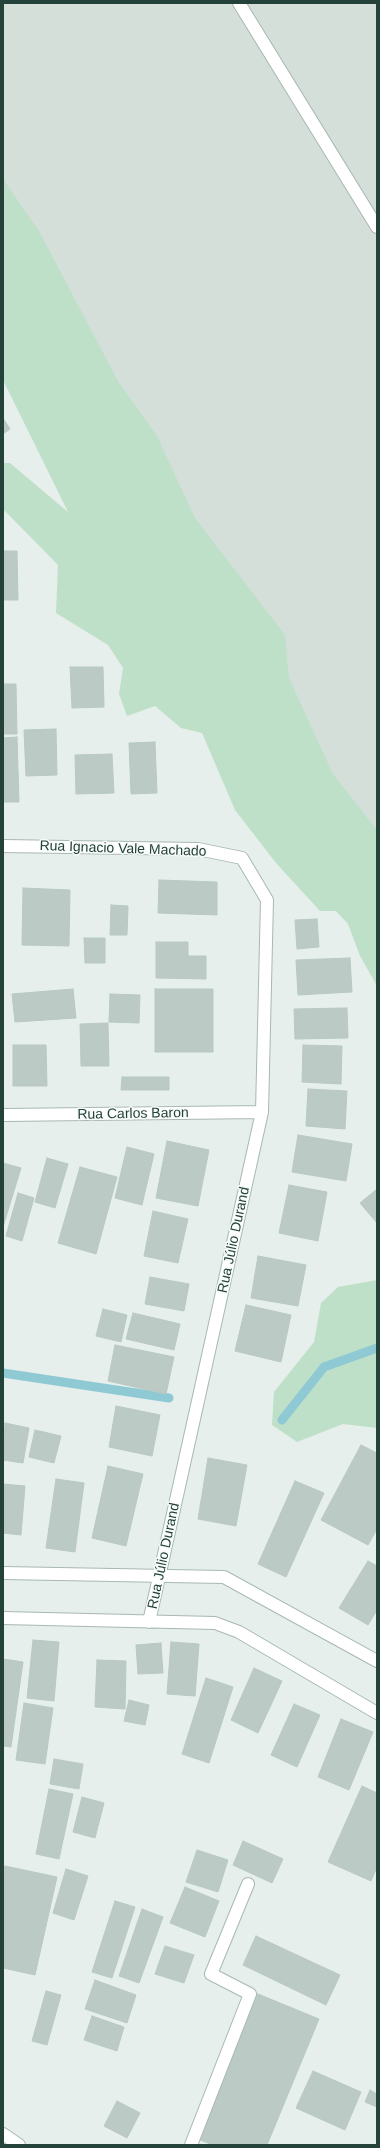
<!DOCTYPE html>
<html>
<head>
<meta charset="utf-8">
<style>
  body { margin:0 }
  #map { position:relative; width:380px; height:2148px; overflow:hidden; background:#e6efeb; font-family:Arial,sans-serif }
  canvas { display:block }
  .frame { position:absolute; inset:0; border:4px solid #24423a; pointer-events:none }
</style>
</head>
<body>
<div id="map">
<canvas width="380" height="2148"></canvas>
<div class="frame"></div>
</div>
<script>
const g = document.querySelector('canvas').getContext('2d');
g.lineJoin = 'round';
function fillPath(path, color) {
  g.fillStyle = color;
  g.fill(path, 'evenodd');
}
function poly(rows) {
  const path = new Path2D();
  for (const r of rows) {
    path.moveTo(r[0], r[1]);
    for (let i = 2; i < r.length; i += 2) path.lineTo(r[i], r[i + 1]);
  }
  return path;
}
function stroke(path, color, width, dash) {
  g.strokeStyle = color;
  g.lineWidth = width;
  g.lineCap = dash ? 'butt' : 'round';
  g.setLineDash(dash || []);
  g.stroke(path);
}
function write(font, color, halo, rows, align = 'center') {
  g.font = font + ' Arial,sans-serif';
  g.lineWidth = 3;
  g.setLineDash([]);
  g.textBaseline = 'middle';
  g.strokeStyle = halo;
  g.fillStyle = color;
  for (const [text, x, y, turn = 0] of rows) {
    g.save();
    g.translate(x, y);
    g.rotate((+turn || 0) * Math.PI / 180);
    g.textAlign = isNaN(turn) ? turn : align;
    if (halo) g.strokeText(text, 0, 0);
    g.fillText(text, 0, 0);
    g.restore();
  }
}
const built = poly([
  [3,3,377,3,377,855,3,233]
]);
const green = poly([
  [3,179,39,231,119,383,157,436,195,518,285,635,289,678,333,774,377,830,377,986,360,956,348,924,336,911,320,911,276,863,235,810,202,733,181,728,155,706,127,716,119,694,123,668,108,645,56,613,58,565,3,509,3,463,10,463,68,512,3,380],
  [377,1280,377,1428,343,1424,297,1442,272,1425,274,1392,314,1342,321,1303,338,1287]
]);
const stream = poly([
  [3,1373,169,1398],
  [282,1420,324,1367,377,1348]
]);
const building = poly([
  [3,418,10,429,3,434,3,418],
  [3,551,17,551,18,600,3,600,3,551],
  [70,667,103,667,104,707,72,708,70,667],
  [3,684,16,684,17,734,3,734,3,684],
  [56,729,57,775,26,776,24,730,56,729],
  [17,737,19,802,3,802,3,738,17,737],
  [155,742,157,793,131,794,129,743,155,742],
  [112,754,114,793,76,794,75,755,112,754],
  [159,880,217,882,217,915,158,913,159,880],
  [23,888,70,890,69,946,22,945,23,888],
  [111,905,128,906,127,935,110,935,111,905],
  [317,919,319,947,297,949,295,920,317,919],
  [84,938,105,938,105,963,85,963,84,938],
  [156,942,188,942,188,956,206,956,206,979,156,978,156,942],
  [350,958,352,992,298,995,296,960,350,958],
  [73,989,76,1018,15,1022,12,994,73,989],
  [155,989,213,989,213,1052,155,1052,155,989],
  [110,994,140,995,139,1023,109,1022,110,994],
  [347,1008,348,1038,295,1039,294,1009,347,1008],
  [108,1023,109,1066,81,1066,80,1024,108,1023],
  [13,1045,46,1045,47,1086,13,1086,13,1045],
  [303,1045,342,1046,341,1084,302,1082,303,1045],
  [122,1077,169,1077,169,1090,121,1090,122,1077],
  [308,1089,347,1091,345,1129,306,1126,308,1089],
  [298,1135,352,1144,346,1181,292,1172,298,1135],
  [167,1141,209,1150,198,1206,156,1198,167,1141],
  [127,1147,154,1154,142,1205,115,1198,127,1147],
  [47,1158,68,1164,55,1208,35,1202,47,1158],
  [3,1163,21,1168,3,1227,3,1163],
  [80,1167,117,1177,96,1254,58,1243,80,1167],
  [289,1185,327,1192,318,1241,279,1233,289,1185],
  [377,1189,377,1223,360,1203,377,1189],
  [18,1193,34,1198,22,1241,6,1236,18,1193],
  [153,1211,188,1219,178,1263,144,1256,153,1211],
  [258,1256,306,1265,298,1306,251,1298,258,1256],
  [150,1277,189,1284,184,1311,145,1304,150,1277],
  [246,1305,291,1315,281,1362,235,1351,246,1305],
  [103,1309,127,1315,121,1342,96,1336,103,1309],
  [133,1313,180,1324,174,1350,126,1339,133,1313],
  [115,1345,174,1357,166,1394,108,1381,115,1345],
  [116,1406,160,1415,152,1456,109,1447,116,1406],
  [5,1423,29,1428,23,1463,3,1460,5,1423],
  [35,1430,61,1436,54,1463,29,1457,35,1430],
  [361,1445,377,1453,377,1529,368,1545,321,1520,361,1445],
  [208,1458,247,1465,236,1526,198,1519,208,1458],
  [108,1466,143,1474,126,1546,92,1538,108,1466],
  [56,1479,84,1483,75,1552,46,1548,56,1479],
  [295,1481,324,1493,286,1577,258,1564,295,1481],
  [3,1484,25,1486,21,1535,3,1533,3,1484],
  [368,1561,377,1566,377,1610,368,1625,339,1608,368,1561],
  [33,1640,59,1642,54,1701,27,1698,33,1640],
  [171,1642,199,1644,195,1696,167,1694,171,1642],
  [161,1643,163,1673,138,1674,136,1645,161,1643],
  [3,1659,23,1662,11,1747,3,1746,3,1659],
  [97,1660,126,1661,125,1709,95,1707,97,1660],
  [254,1668,282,1681,258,1733,231,1720,254,1668],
  [206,1678,233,1687,209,1763,182,1754,206,1678],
  [129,1700,149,1705,145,1725,124,1721,129,1700],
  [24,1703,53,1708,45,1764,16,1760,24,1703],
  [294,1704,320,1715,297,1767,271,1755,294,1704],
  [341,1719,373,1732,349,1790,318,1777,341,1719],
  [54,1759,83,1764,79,1789,50,1784,54,1759],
  [362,1786,377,1793,377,1867,371,1881,328,1862,362,1786],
  [49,1789,73,1794,59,1859,36,1854,49,1789],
  [82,1797,104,1803,95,1838,73,1832,82,1797],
  [243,1841,283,1859,272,1883,233,1865,243,1841],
  [197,1850,228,1860,218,1892,186,1882,197,1850],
  [5,1866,57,1877,35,1975,3,1968,3,1874,5,1866],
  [66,1869,88,1876,74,1920,53,1913,66,1869],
  [185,1887,219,1901,205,1937,170,1923,185,1887],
  [115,1901,135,1907,112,1978,92,1972,115,1901],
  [142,1909,163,1917,139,1983,119,1976,142,1909],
  [256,1936,340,1975,326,2005,243,1965,256,1936],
  [165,1946,194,1955,184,1983,155,1974,165,1946],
  [95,1980,136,1995,127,2023,85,2009,95,1980],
  [46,1991,61,1995,47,2045,32,2041,46,1991],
  [258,1994,319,2019,267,2145,213,2145,198,2139,258,1994],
  [92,2016,124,2027,117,2051,84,2040,92,2016],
  [313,2071,361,2092,345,2130,296,2108,313,2071],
  [370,2090,377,2094,377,2107,365,2102,370,2090],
  [117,2101,140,2113,127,2138,104,2126,117,2101]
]);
const service = poly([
  [239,3,377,227],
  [191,2145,250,1994,211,1974,248,1884]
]);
const minor = poly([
  [3,846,198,849,242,858,267,900,262,1112,149,1622],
  [3,1115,262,1112],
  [3,1573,224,1577,377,1661],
  [3,1618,215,1623,239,1632,377,1713]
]);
const tertiary = poly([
  [3,2134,19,2145]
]);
const streetNames = [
  ["Rua Ignacio Vale Machado",123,849,2],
  ["Rua Carlos Baron",133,1114,-1],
  ["Rua Júlio Durand",234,1240,-78],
  ["Rua Júlio Durand",164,1556,-78]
];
fillPath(built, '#d4dfda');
fillPath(green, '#bfe0c8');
stroke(stream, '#8ec9d4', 9);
fillPath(building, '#bbcac4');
stroke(building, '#b8c9c2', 1);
stroke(service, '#a8b8b2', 14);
stroke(minor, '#a8b8b2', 14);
stroke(tertiary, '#a8b8b2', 14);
stroke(service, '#fff', 12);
stroke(minor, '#fff', 12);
stroke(tertiary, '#fff', 12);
write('14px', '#24423a', '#f7fbf9', streetNames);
</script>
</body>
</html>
